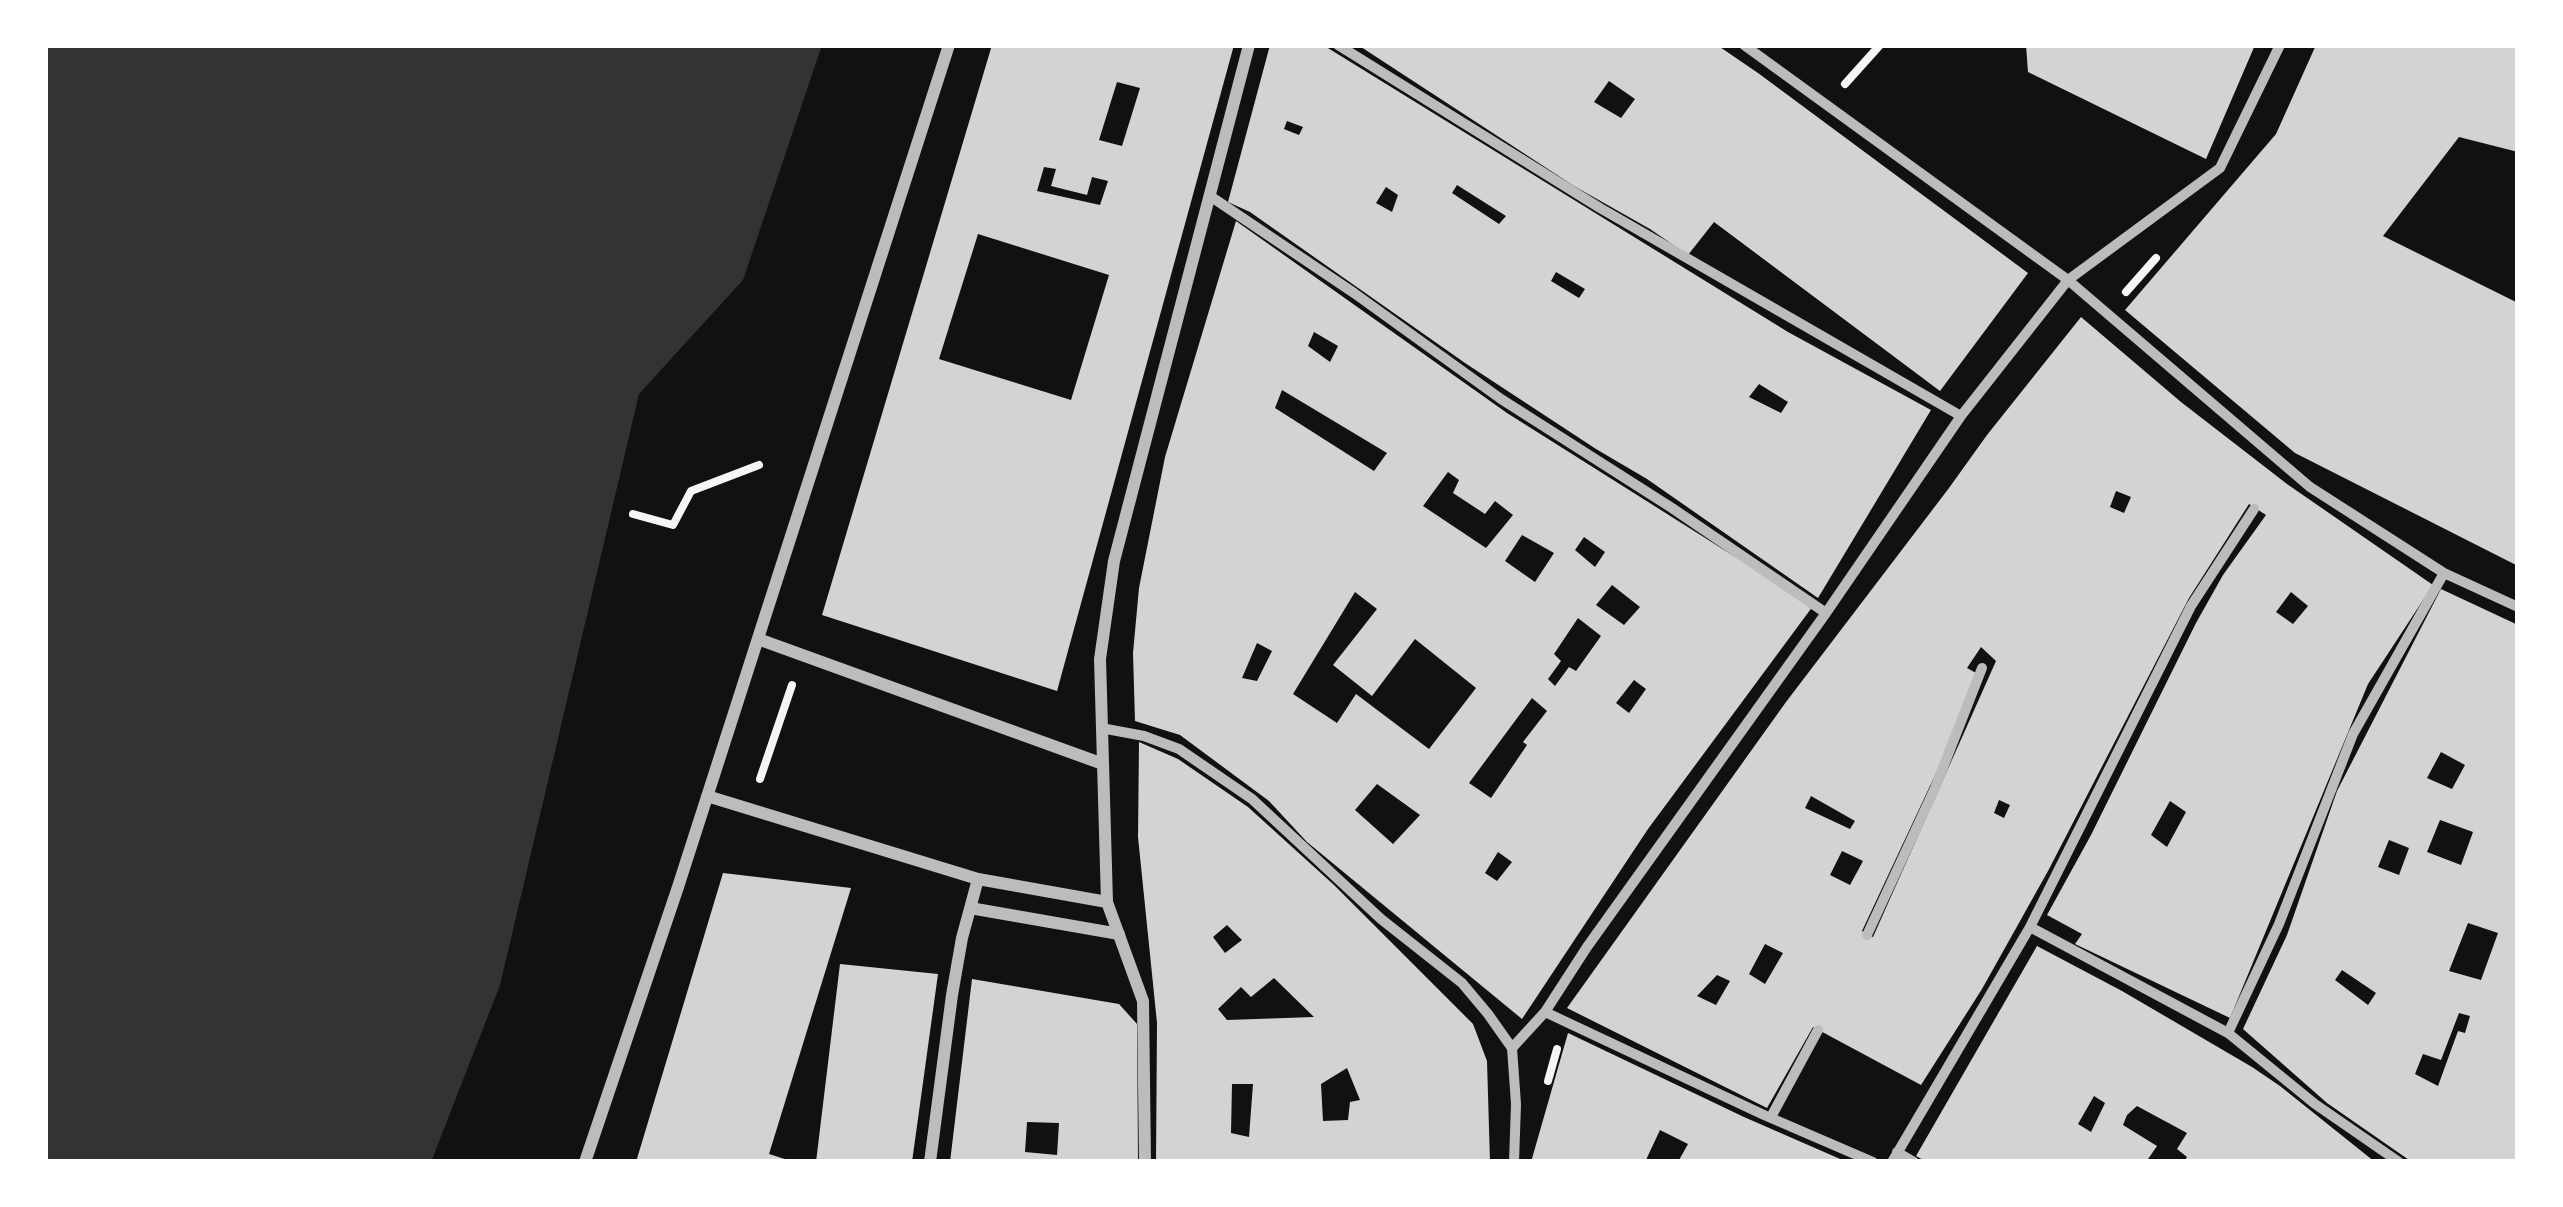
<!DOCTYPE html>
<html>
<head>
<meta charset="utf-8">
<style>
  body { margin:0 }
  #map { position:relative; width:2563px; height:1207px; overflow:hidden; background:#111; font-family:"DejaVu Sans",sans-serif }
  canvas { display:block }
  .frame { position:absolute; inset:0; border:48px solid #fff; pointer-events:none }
</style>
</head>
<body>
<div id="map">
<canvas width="2563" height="1207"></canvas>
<div class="frame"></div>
</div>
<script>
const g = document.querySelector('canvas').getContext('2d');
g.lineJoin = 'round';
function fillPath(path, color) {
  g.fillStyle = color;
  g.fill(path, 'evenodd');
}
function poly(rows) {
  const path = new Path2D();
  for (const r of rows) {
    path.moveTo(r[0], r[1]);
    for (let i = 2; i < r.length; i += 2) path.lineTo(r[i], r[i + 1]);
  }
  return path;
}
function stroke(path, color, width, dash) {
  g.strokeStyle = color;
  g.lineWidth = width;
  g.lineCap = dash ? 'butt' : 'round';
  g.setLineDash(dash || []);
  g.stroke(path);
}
const water = poly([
  [45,45,822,45,743,280,639,394,500,985,431,1162,45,1162]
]);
const building = poly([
  [992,45,1234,45,1057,691,822,615],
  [1117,82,1140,88,1122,146,1099,140],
  [1044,167,1056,169,1051,186,1087,195,1092,177,1108,181,1100,205,1037,191],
  [978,234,1109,275,1071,400,939,359],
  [1270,45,1323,45,1788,332,1931,410,1818,598,1647,479,1596,449,1465,363,1250,212,1228,202],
  [1287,121,1303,127,1299,135,1284,129],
  [1457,185,1506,216,1499,224,1452,193],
  [1386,187,1398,195,1392,212,1376,203],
  [1556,272,1585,289,1579,298,1551,281],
  [1759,384,1788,402,1781,413,1749,397],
  [1358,45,1717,45,1758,73,2028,273,1940,391,1714,222,1688,255,1650,229,1574,186],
  [1609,81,1635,99,1621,118,1594,102],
  [2026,45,2255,45,2206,159,2028,72],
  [2316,45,2518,45,2518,152,2459,137,2383,236,2518,303,2518,566,2295,453,2125,310,2276,134],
  [1236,221,1507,413,1813,606,1648,829,1522,1019,1307,842,1269,801,1180,735,1135,721,1133,653,1139,588,1165,457],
  [1314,332,1338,346,1330,362,1308,346],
  [1282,390,1387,453,1374,471,1275,408],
  [1448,472,1459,480,1453,493,1485,514,1495,501,1513,515,1486,548,1423,506],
  [1522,535,1554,553,1535,582,1505,561],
  [1584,537,1605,552,1595,567,1575,550],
  [1612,585,1640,607,1624,625,1596,605],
  [1355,592,1377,609,1333,665,1372,696,1415,639,1476,688,1429,749,1356,694,1337,723,1293,694],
  [1578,618,1601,636,1576,671,1569,667,1555,686,1548,679,1561,661,1554,654],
  [1257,643,1272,651,1257,681,1242,678],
  [1634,680,1646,689,1629,713,1616,703],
  [1532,698,1547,711,1523,742,1527,745,1491,798,1469,783],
  [1377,784,1420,815,1393,844,1355,810],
  [1498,852,1512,862,1497,881,1485,873],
  [2081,317,2181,402,2287,484,2433,585,2368,684,2230,1018,2075,944,2082,934,2047,915,2091,835,2196,623,2223,575,2266,515,2249,504,2189,598,2048,871,1982,989,1921,1085,1813,1027,1767,1108,1567,1008,1786,702,1949,488,1987,435],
  [2116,491,2131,497,2124,513,2110,507],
  [2291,592,2308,606,2293,624,2276,612],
  [1981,647,1996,661,1873,937,1867,935,1862,931,1944,756,1976,673,1967,668],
  [1811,796,1855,821,1850,829,1805,808],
  [1999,800,2010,805,2004,818,1994,813],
  [2170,801,2186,812,2167,847,2151,835],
  [1842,851,1863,861,1850,885,1830,875],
  [1765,944,1783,953,1765,984,1749,974],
  [1717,975,1730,981,1716,1005,1697,996],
  [2441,589,2518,625,2518,1162,2412,1162,2327,1103,2243,1029,2287,935,2337,791],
  [2441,752,2465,765,2452,789,2427,778],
  [2440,820,2473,832,2461,865,2427,852],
  [2389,840,2409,848,2399,875,2378,867],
  [2468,923,2498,933,2481,980,2449,971],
  [2342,970,2376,993,2368,1005,2335,980],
  [2459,1013,2470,1016,2465,1033,2458,1031,2438,1086,2415,1074,2423,1054,2441,1060],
  [1139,742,1178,759,1248,807,1334,885,1473,1024,1487,1061,1490,1162,1156,1162,1157,1023,1138,837],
  [1227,925,1242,940,1225,953,1213,937],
  [1274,978,1314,1017,1227,1020,1218,1009,1241,987,1251,997],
  [1347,1068,1360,1100,1350,1102,1348,1120,1323,1121,1321,1084],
  [1232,1084,1253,1084,1249,1137,1231,1133],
  [723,873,851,888,769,1154,794,1162,636,1162],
  [2037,946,2122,991,2252,1067,2280,1086,2375,1162,2184,1162,2187,1157,2177,1149,2187,1133,2137,1106,2127,1115,2123,1125,2157,1146,2146,1162,1927,1162,1916,1156],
  [2094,1096,2105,1103,2091,1132,2078,1124],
  [840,964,938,974,912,1162,816,1162],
  [972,979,1119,1004,1137,1024,1138,1162,950,1162],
  [1027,1122,1059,1123,1057,1155,1025,1152],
  [1568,1033,1744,1117,1847,1162,1678,1162,1688,1144,1660,1130,1645,1162,1531,1162]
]);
const path = poly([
  [1845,84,1880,45],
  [2126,292,2156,258],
  [633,514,673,525,691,491,759,465],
  [760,779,792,685],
  [1548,1081,1557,1049]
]);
const pedestrian = poly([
  [1338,45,1600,208,1961,416],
  [1744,45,2068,280,2310,487,2444,573,2518,607],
  [1210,196,1354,293,1501,399,1672,508,1826,613],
  [1101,728,1144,736,1179,749,1252,799,1381,919,1462,983,1488,1014,1512,1048],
  [2030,927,2228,1033,2315,1104,2399,1162],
  [1867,935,1935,788,1982,668],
  [1545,1012,1764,1115,1873,1162],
  [2228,1033,2279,924,2353,734,2444,573],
  [1771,1117,1818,1030],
  [1897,1152,1914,1162],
  [1514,1162,1516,1104,1512,1048,1545,1012,1587,947,1826,613,1961,416,2068,280,2220,168,2280,45],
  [1892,1162,2030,927,2191,606,2254,509]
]);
const minor = poly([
  [758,639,1103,764],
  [707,796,978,879,1107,902],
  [970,908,1119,934],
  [585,1162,678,887,949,45],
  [930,1162,952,995,962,938,978,879],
  [1145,1162,1143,1001,1107,902,1100,659,1114,561,1249,45]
]);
fillPath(water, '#333');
fillPath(building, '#d3d3d3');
stroke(path, '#f5f5f5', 8);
stroke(pedestrian, '#bcbcbc', 10);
stroke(minor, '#bcbcbc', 12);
</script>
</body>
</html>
